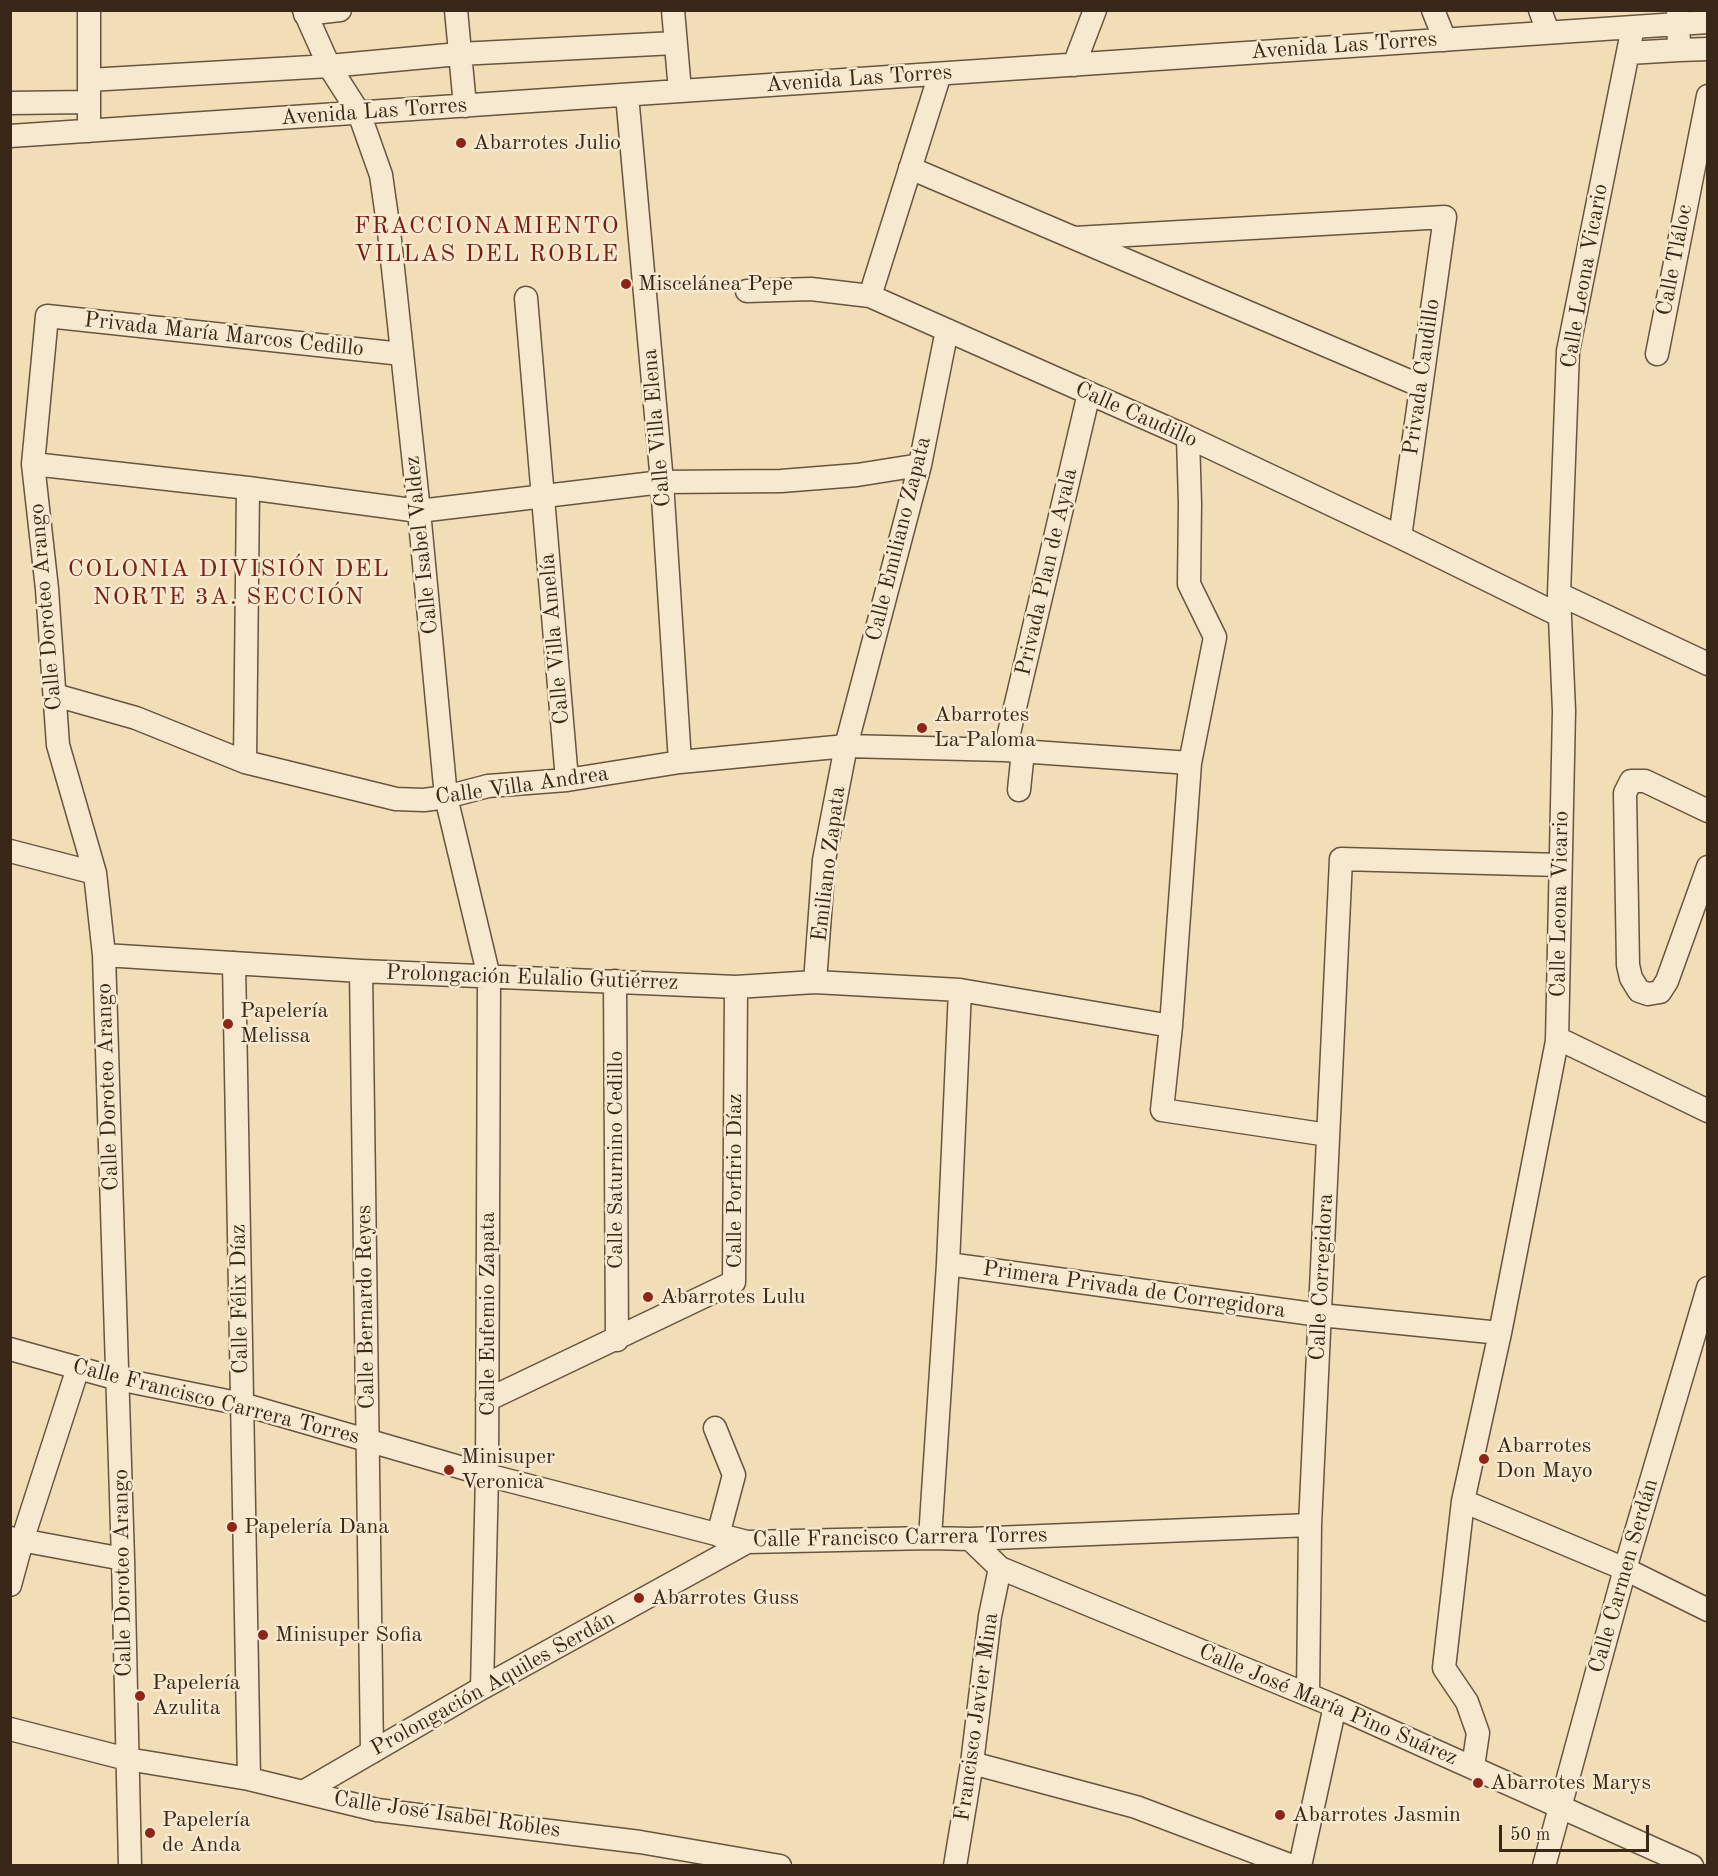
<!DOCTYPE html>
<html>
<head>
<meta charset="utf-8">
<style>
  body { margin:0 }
  #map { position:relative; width:1718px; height:1876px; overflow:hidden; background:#f1ddb6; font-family:"Old Standard TT",serif }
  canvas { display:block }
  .frame { position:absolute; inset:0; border:12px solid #392817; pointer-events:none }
  .scale { position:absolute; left:1499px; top:1825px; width:150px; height:27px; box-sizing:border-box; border:3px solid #392817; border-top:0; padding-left:8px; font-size:18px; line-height:21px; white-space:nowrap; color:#392817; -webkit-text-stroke:4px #f6e9d0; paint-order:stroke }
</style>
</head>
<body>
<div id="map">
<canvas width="1718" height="1876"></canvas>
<div class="frame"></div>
<div class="scale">50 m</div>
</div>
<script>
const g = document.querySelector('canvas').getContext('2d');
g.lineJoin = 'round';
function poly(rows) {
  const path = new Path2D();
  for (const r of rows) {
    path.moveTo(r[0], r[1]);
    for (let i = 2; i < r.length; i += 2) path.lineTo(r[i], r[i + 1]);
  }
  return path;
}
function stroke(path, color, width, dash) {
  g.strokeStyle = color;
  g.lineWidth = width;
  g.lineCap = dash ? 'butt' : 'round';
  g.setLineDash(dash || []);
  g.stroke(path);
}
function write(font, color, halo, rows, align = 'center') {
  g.font = font + ' "Old Standard TT",serif';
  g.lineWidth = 5;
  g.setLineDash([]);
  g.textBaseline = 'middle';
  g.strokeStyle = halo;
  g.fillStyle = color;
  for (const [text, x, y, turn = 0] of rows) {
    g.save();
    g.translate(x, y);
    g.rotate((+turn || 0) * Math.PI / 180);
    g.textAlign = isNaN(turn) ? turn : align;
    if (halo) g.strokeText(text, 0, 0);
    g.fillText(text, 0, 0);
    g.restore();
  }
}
const minor = poly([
  [304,10,329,66,359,113,381,175,389,231,419,511,446,797,489,977,487,1475,482,1688],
  [456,10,465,106],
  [673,10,680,91],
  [1433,10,1445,40],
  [1540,10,1548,32],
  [1678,10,1679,50,1708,49],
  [305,14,340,10],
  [1628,53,1679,50],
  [1074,65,1095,10],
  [89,80,329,66,459,54,675,43],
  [627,95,662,482,680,762],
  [10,103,89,102],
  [89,131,89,10],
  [10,136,1708,22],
  [910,168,1421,386],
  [1075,238,1445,217,1400,537],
  [747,291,811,289,870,296,1188,437,1400,537,1559,615],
  [870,296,940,74],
  [526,298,567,780],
  [1657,354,1708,96],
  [1188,437,1190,504,1189,584,1215,637,1190,763,1171,1026,1162,1110,1328,1135],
  [33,464,248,488,419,511,662,482,781,481,857,475,920,465],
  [1559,594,1708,664],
  [55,695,136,718,245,762,396,799,424,800,446,797,488,786,567,780,680,762,846,746,1005,750,1190,763],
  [1005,750,1089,393],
  [245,762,248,488],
  [1019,790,1023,751],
  [1708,811,1645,781,1631,781,1625,793,1628,965,1631,978,1639,991,1648,994,1660,992,1667,981,1708,867],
  [10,851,95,873],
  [104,955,361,971,736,987,815,982,960,990,1171,1026],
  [234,963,249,1779],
  [361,971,372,1752],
  [615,981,617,1340],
  [815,982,824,860,846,746,920,465,947,330],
  [1557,1038,1708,1111],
  [948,1264,1320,1315,1500,1333],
  [10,1349,118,1379,242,1404,487,1475,747,1542,930,1538,970,1539,1310,1525],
  [487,1400,734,1282,736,987],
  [715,1428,734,1475,718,1535],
  [1463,1501,1625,1569,1708,1610],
  [10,1538,123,1559],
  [930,1538,948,1264,960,990],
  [970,1539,1000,1568,1335,1706,1692,1866],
  [10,1585,22,1541,78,1368],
  [1308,1695,1310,1525,1341,859,1560,865],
  [10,1729,127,1759,249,1779,377,1810,640,1842,780,1866],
  [972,1763,1136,1807,1292,1866],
  [1473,1767,1478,1733,1467,1702,1444,1668,1463,1501,1500,1333,1557,1041,1564,711,1559,594,1568,351,1633,27],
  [303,1792,482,1688,747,1542],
  [130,1866,123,1559,104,955,95,873,58,745,47,589,33,464,47,316,402,354],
  [955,1866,972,1763,990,1616,1000,1568],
  [1300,1866,1335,1706],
  [1544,1866,1625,1569,1708,1288]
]);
const markers = [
  [461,143,6,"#8f2418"],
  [626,284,6,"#8f2418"],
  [922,728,6,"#8f2418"],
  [228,1024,6,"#8f2418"],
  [648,1297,6,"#8f2418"],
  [1484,1459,6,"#8f2418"],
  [449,1470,6,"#8f2418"],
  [232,1527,6,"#8f2418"],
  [639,1598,6,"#8f2418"],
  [263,1635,6,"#8f2418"],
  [140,1696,6,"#8f2418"],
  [1478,1783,6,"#8f2418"],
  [1280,1815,6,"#8f2418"],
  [150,1833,6,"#8f2418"]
];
const streetNames = [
  ["Avenida Las Torres",1344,46,-4],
  ["Avenida Las Torres",859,79,-4],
  ["Avenida Las Torres",374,112,-4],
  ["Calle Tláloc",1675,260,-79],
  ["Calle Leona Vicario",1585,276,-80],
  ["Privada María Marcos Cedillo",224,335,6],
  ["Privada Caudillo",1422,377,-82],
  ["Calle Caudillo",1136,415,24],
  ["Calle Villa Elena",657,428,-95],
  ["Calle Emiliano Zapata",899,539,-76],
  ["Calle Isabel Valdez",422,545,-96],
  ["Privada Plan de Ayala",1047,572,-77],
  ["Calle Doroteo Arango",46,607,-95],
  ["Calle Villa Amelía",555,639,-95],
  ["Calle Villa Andrea",522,786,-8],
  ["Emiliano Zapata",829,864,-83],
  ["Calle Leona Vicario",1560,904,-89],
  ["Prolongación Eulalio Gutiérrez",532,978,2],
  ["Calle Doroteo Arango",108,1087,-92],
  ["Calle Saturnino Cedillo",616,1160,-90],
  ["Calle Porfirio Díaz",735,1181,-90],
  ["Calle Corregidora",1322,1277,-87],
  ["Primera Privada de Corregidora",1134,1290,8],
  ["Calle Félix Díaz",240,1299,-91],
  ["Calle Bernardo Reyes",366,1307,-91],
  ["Calle Eufemio Zapata",488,1314,-90],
  ["Calle Francisco Carrera Torres",216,1402,14],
  ["Calle Francisco Carrera Torres",900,1538,-1],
  ["Calle Doroteo Arango",123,1573,-91],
  ["Calle Carmen Serdán",1624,1576,-74],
  ["Prolongación Aquiles Serdán",493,1684,-29],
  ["Calle José María Pino Suárez",1328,1705,23],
  ["Francisco Javier Mina",977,1717,-82],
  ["Calle José Isabel Robles",447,1815,8]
];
const poiNames = [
  ["Abarrotes Julio",473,143],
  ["Miscelánea Pepe",638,284],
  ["Abarrotes",934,715],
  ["La Paloma",934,740],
  ["Papelería",240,1011],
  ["Melissa",240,1036],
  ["Abarrotes Lulu",660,1297],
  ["Abarrotes",1496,1446],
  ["Don Mayo",1496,1471],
  ["Minisuper",461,1457],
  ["Veronica",461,1482],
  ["Papelería Dana",244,1527],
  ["Abarrotes Guss",651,1598],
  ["Minisuper Sofia",275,1635],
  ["Papelería",152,1683],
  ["Azulita",152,1708],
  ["Abarrotes Marys",1490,1783],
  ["Abarrotes Jasmin",1292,1815],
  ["Papelería",162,1820],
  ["de Anda",162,1845]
];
const neighbourhoodNames = [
  ["FRACCIONAMIENTO",487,227],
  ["VILLAS DEL ROBLE",487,255],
  ["COLONIA DIVISIÓN DEL",229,570],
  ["NORTE 3A. SECCIÓN",229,598]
];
stroke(minor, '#67553f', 25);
stroke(minor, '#f6e9d0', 22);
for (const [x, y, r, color] of markers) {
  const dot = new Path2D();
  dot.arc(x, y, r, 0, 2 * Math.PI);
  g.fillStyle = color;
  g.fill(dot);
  stroke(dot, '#f6e9d0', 2);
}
write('22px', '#392817', '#f6e9d0', streetNames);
write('22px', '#392817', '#f6e9d0', poiNames, 'left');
g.letterSpacing = '1.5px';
write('24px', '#7a1f14', '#f6e9d0', neighbourhoodNames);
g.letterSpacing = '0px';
</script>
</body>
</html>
